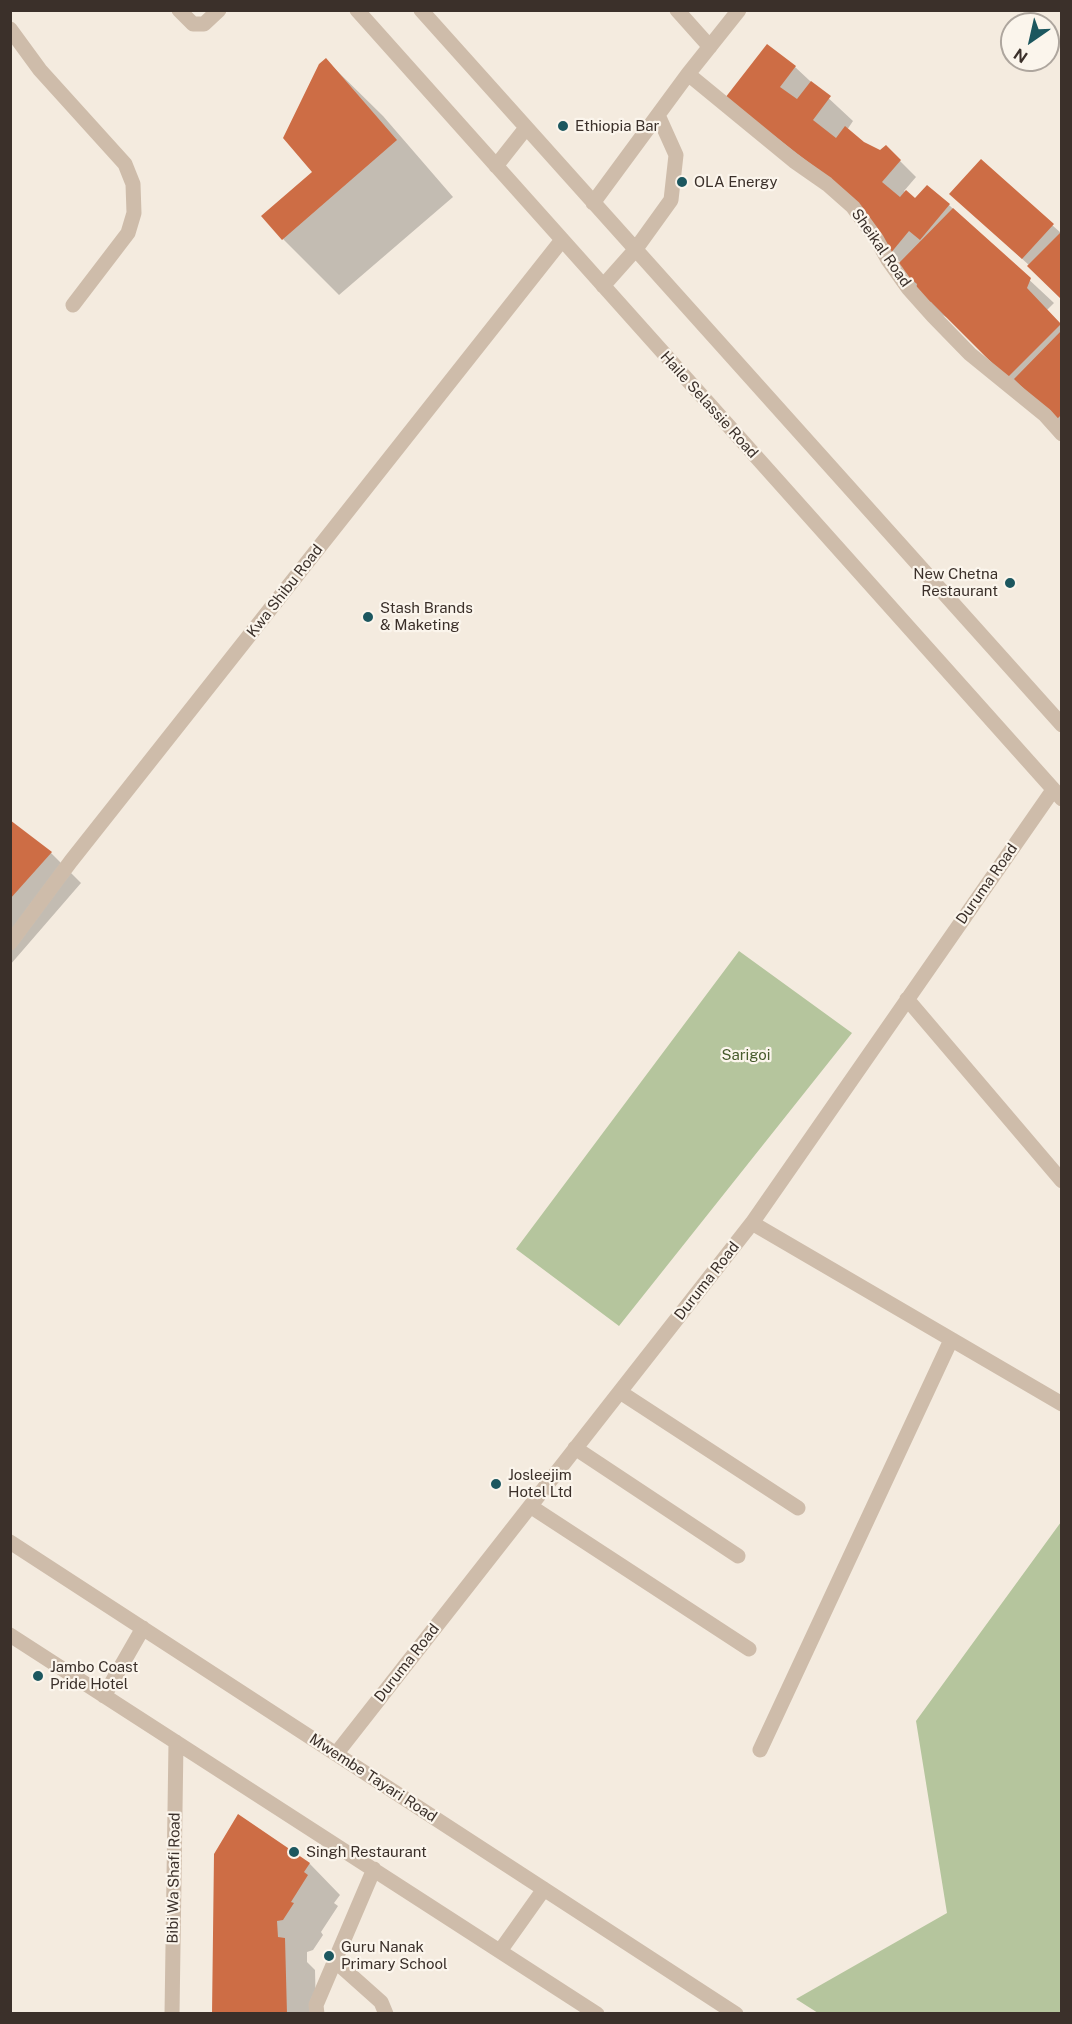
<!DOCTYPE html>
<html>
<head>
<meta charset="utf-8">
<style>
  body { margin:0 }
  #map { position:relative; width:1072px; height:2024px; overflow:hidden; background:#f4ebdf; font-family:"Public Sans",sans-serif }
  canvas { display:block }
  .frame { position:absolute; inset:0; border:12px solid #3b302a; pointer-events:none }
  .north { position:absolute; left:1000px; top:12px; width:60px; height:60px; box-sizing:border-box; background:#fbf5ec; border:2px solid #aea69e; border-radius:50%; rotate:214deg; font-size:16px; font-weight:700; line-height:24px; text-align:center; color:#3b302a }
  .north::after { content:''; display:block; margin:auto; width:21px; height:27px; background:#1c575f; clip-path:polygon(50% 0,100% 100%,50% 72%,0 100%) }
</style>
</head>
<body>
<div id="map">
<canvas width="1072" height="2024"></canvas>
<div class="frame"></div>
<div class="north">N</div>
</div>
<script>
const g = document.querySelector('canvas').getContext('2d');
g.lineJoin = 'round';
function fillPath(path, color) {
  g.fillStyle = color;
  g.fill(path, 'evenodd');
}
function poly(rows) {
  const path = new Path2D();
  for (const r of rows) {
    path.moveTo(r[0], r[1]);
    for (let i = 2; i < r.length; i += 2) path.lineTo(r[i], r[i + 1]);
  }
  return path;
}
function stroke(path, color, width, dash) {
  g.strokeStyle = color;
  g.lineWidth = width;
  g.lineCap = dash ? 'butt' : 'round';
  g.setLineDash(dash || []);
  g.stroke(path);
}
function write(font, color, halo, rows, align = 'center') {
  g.font = font + ' "Public Sans",sans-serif';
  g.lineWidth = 4.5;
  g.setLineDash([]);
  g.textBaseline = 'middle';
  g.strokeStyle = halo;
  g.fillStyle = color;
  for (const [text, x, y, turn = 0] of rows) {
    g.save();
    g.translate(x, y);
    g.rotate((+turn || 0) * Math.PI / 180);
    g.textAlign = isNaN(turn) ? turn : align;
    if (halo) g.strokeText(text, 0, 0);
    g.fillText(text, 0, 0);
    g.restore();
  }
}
const green = poly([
  [739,951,852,1033,619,1326,516,1249],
  [1061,1522,1061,2013,818,2013,796,1999,947,1913,916,1721]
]);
const shadow = poly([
  [767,46,795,67,853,121,847,130,863,143,881,152,886,147,916,177,904,191,915,200,949,205,1054,303,1046,311,1062,326,1062,424,1023,393,948,318,940,314,902,272,901,263,891,253,864,209,750,121],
  [326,60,383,116,453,197,339,295,283,239,315,172],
  [951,194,1052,225,1061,233,1030,266],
  [10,822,51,853,81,883,10,965],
  [239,1816,310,1864,340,1895,334,1903,338,1906,321,1932,323,1935,313,1950,307,1952,307,1962,315,1970,316,2014,214,2014]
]);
const building = poly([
  [767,44,796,66,780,87,797,99,811,81,831,96,813,120,836,138,845,126,864,142,880,150,886,145,901,160,882,182,900,197,906,190,915,198,927,185,950,204,920,240,909,231,890,254,833,181,725,98],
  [326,58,397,140,282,240,261,216,312,172,283,138,319,64],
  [981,159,1054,224,1022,259,949,194],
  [953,208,1031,278,1027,288,1061,324,1007,378,931,302,927,301,916,289,917,284,912,280,909,280,898,264],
  [1062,231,1062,300,1027,266],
  [1062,330,1062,414,1056,420,1014,379],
  [10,820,52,852,10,899],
  [238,1814,310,1863,304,1872,308,1875,291,1902,294,1903,283,1920,277,1921,278,1937,285,1938,287,2014,212,2014,214,1854]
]);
const minor = poly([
  [179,10,193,24,204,24,219,10],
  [357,10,1062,799],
  [421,10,1062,725],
  [677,10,710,47],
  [10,29,40,70,125,164,133,184,134,213,128,233,73,305],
  [688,74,794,161,827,184,853,207,877,240,888,260,908,288,933,316,970,354,1045,415,1062,434],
  [496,166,526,128],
  [593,203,688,74,739,10],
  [603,286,635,250,671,200,676,155,658,115],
  [10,943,71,861,562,240],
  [907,999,1062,1181],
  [752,1223,1062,1404],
  [620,1392,798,1508],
  [575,1448,738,1556],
  [530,1506,749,1649],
  [10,1542,736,2014],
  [10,1635,597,2014],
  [104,1696,143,1628],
  [760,1750,951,1340],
  [336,1754,752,1223,1053,790],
  [500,1951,544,1889],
  [335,1961,381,2002,386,2014],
  [172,2014,176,1742],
  [317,2014,316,2005,374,1869]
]);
const markers = [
  [563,126,6,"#1c575f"],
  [682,182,6,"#1c575f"],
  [1010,583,6,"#1c575f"],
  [368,617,6,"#1c575f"],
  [496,1484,6,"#1c575f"],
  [38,1676,6,"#1c575f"],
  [294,1852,6,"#1c575f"],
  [329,1956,6,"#1c575f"]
];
const poiNames = [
  ["Ethiopia Bar",575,126],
  ["OLA Energy",694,182],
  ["New Chetna",998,574,"right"],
  ["Restaurant",998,591,"right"],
  ["Stash Brands",380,608],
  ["& Maketing",380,625],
  ["Josleejim",508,1475],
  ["Hotel Ltd",508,1492],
  ["Jambo Coast",50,1667],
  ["Pride Hotel",50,1684],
  ["Singh Restaurant",306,1852],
  ["Guru Nanak",341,1947],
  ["Primary School",341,1964]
];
const streetNames = [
  ["Sheikal Road",881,248,55],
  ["Haile Selassie Road",709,405,48],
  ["Kwa Shibu Road",285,591,-52],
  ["Duruma Road",987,884,-55],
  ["Duruma Road",707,1281,-52],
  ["Duruma Road",407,1663,-52],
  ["Mwembe Tayari Road",373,1778,33],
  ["Bibi Wa Shafi Road",174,1878,-89]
];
const parkNames = [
  ["Sarigoi",746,1055]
];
fillPath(green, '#b5c59d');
fillPath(shadow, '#0003');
fillPath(building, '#cd6d45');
stroke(minor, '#cebcaa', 15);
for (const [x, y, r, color] of markers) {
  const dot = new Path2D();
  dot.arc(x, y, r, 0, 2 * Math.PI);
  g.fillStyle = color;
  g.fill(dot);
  stroke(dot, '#fbf5ec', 2);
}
write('15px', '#3b302a', '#fbf5ec', poiNames, 'left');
write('15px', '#3b302a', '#fbf5ec', streetNames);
write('15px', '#475b2c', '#fbf5ec', parkNames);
</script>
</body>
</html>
